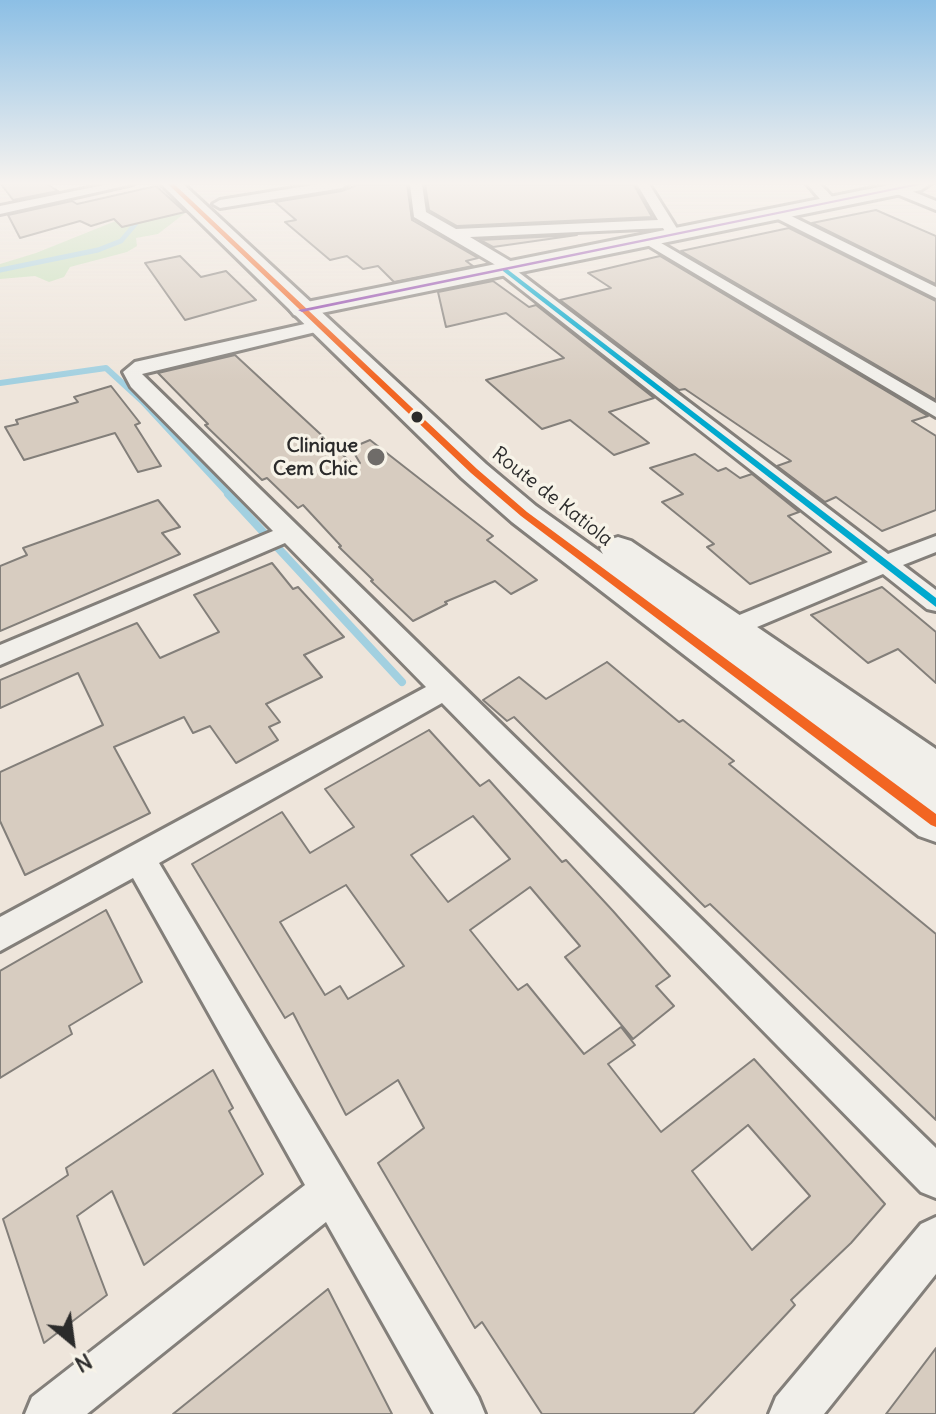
<!DOCTYPE html>
<html>
<head>
<meta charset="utf-8">
<style>
  body { margin:0 }
  #map { position:relative; width:936px; height:1414px; overflow:hidden; background:#eee5db; font-family:Delius,sans-serif }
  canvas { display:block }
  .north { position:absolute; left:32px; top:1302px; width:80px; height:80px; -webkit-text-stroke:6px #f7f3e8; paint-order:stroke; rotate:151deg; font-size:22px; font-weight:700; line-height:32px; text-align:center; color:#2b2b2b }
  .north::after { content:''; display:block; margin:auto; width:28px; height:36px; background:#2b2b2b; clip-path:polygon(50% 0,100% 100%,50% 72%,0 100%) }
</style>
</head>
<body>
<div id="map">
<canvas width="936" height="1414"></canvas>
<div class="north">N</div>
</div>
<script>
const g = document.querySelector('canvas').getContext('2d');
g.lineJoin = 'round';
function fillPath(path, color) {
  g.fillStyle = color;
  g.fill(path, 'evenodd');
}
function poly(rows) {
  const path = new Path2D();
  for (const r of rows) {
    path.moveTo(r[0], r[1]);
    for (let i = 2; i < r.length; i += 2) path.lineTo(r[i], r[i + 1]);
  }
  return path;
}
function stroke(path, color, width, dash) {
  g.strokeStyle = color;
  g.lineWidth = width;
  g.lineCap = dash ? 'butt' : 'round';
  g.setLineDash(dash || []);
  g.stroke(path);
}
function write(font, color, halo, rows, align = 'center') {
  g.font = font + ' Delius,sans-serif';
  g.lineWidth = 7;
  g.setLineDash([]);
  g.textBaseline = 'middle';
  g.strokeStyle = halo;
  g.fillStyle = color;
  for (const [text, x, y, turn = 0] of rows) {
    g.save();
    g.translate(x, y);
    g.rotate((+turn || 0) * Math.PI / 180);
    g.textAlign = isNaN(turn) ? turn : align;
    if (halo) g.strokeText(text, 0, 0);
    g.fillText(text, 0, 0);
    g.restore();
  }
}
const green = poly([
  [176,197,189,210,158,234,136,238,137,246,127,252,70,267,64,277,49,282,35,276,0,279,0,264,36,253,128,216,138,206]
]);
const streamFar2 = poly([
  [0,270,98,250,121,241,143,215]
]);
const streamFar1 = poly([
  [0,383,106,368,142,401,230,496]
]);
const stream = poly([
  [228,494,402,682]
]);
const building = poly([
  [1,184,47,184,58,191,13,200,1,184],
  [407,184,412,220,478,258,466,261,473,266,394,282,378,266,363,269,347,256,330,260,285,222,296,220,275,202,342,191,357,185,407,184],
  [425,184,634,185,652,217,457,226,429,210,425,184],
  [156,186,185,212,122,227,114,219,91,226,80,221,20,238,8,215,72,201,77,204,156,186],
  [876,210,936,236,936,284,812,223,876,210],
  [789,228,936,301,936,400,681,251,789,228],
  [577,235,493,247,480,240,577,235],
  [180,256,201,277,226,271,256,300,185,320,145,263,180,256],
  [660,256,928,416,912,421,936,436,936,510,882,531,836,497,825,502,777,466,791,461,685,389,679,390,560,300,611,288,588,273,660,256],
  [493,281,529,307,536,305,654,398,609,412,649,443,614,455,570,420,542,429,486,380,564,358,506,313,446,327,438,292,493,281],
  [235,355,356,467,360,463,351,448,370,440,493,536,487,540,537,580,511,594,495,581,445,602,447,604,413,621,371,581,373,580,339,547,341,546,303,505,298,508,267,478,262,480,205,425,208,424,158,373,235,355],
  [111,386,140,423,135,425,161,466,138,472,115,433,24,460,5,427,18,424,16,420,78,402,74,397,111,386],
  [695,454,718,471,726,468,740,478,752,474,799,512,788,516,831,552,750,584,707,547,714,544,662,502,683,494,650,468,695,454],
  [158,500,180,527,162,533,180,554,0,631,0,566,27,555,23,548,158,500],
  [272,563,293,589,298,587,344,637,304,655,322,677,266,704,280,722,269,727,278,740,236,763,210,726,193,733,184,717,114,747,150,813,25,875,0,821,0,772,103,725,78,673,0,708,0,680,137,623,160,658,219,632,194,595,272,563],
  [882,587,936,632,936,683,898,649,868,663,811,615,882,587],
  [607,662,679,722,683,720,734,761,729,764,936,934,936,1120,710,904,705,907,514,717,507,721,483,700,519,677,546,699,607,662],
  [429,730,480,786,489,780,562,862,566,860,613,911,670,976,656,986,674,1006,633,1039,565,957,580,946,530,887,470,930,518,990,527,984,584,1054,621,1027,635,1045,608,1064,661,1132,754,1059,885,1204,851,1243,791,1300,795,1305,693,1414,542,1414,482,1322,475,1328,378,1163,424,1128,398,1080,346,1115,293,1013,285,1018,192,864,282,812,310,853,354,827,325,789,429,730],
  [473,816,510,859,448,902,411,855,473,816],
  [346,885,404,966,348,999,340,986,325,995,280,922,346,885],
  [748,1125,810,1196,752,1250,692,1171,748,1125],
  [106,910,142,982,69,1026,72,1034,0,1078,0,971,106,910],
  [213,1070,233,1108,229,1111,263,1174,144,1265,112,1191,77,1216,107,1295,44,1343,3,1219,68,1175,66,1168,213,1070],
  [328,1289,392,1414,173,1414,328,1289],
  [936,1348,936,1414,886,1414,936,1348]
]);
const street = poly([
  [109,184,133,184,0,214,0,206,109,184],
  [319,184,348,184,342,188,220,208,213,204,220,200,319,184],
  [410,184,422,184,426,212,456,229,658,220,637,184,649,184,681,235,679,238,669,238,663,228,470,237,517,265,520,268,517,271,888,554,936,536,936,552,903,565,936,590,936,611,927,609,883,574,738,635,729,638,720,635,716,629,720,623,868,562,500,273,499,267,414,217,410,184],
  [807,184,820,184,838,203,826,206,807,184],
  [897,185,936,201,936,210,892,192,890,189,897,185],
  [779,210,936,287,936,298,774,217,772,214,779,210],
  [649,236,936,403,936,417,644,243,642,240,649,236],
  [318,321,327,326,324,330,142,374,936,1148,936,1198,921,1192,442,703,159,863,478,1397,485,1414,434,1414,326,1222,87,1414,25,1414,32,1397,305,1185,133,878,0,951,0,917,426,687,285,543,0,665,0,645,273,531,131,387,123,372,135,362,318,321],
  [936,1217,936,1274,824,1414,769,1414,776,1397,921,1224,936,1217]
]);
const secondary = poly([
  [894,184,930,184,921,190,302,317,294,315,290,310,294,305,302,303,894,184]
]);
const highway = poly([
  [161,184,183,184,486,464,536,506,603,554,600,549,605,541,618,537,631,541,936,749,936,842,919,836,512,522,462,478,161,184]
]);
const bus1 = poly([
  [168,184,174,184,477,469,527,512,936,814,936,827,931,825,521,516,471,473,168,184]
]);
const bus2 = poly([
  [503,269,507,269,936,598,936,607,503,271,503,269]
]);
const bus3 = poly([
  [914,184,924,184,302,312,298,310,914,184]
]);
const markers = [
  [417,417,7,"#2b2b2b"],
  [376,457,10,"#6f6c69"]
];
const farPoinames = [
  ["Clinique",358,446],
  ["Cem Chic",358,469]
];
const farStreetnames = [
  ["Route de Katiola",552,497,38]
];
fillPath(green, '#c6e0ba');
stroke(streamFar2, '#a2d0e0', 5);
stroke(streamFar1, '#a2d0e0', 6);
stroke(stream, '#a2d0e0', 8);
fillPath(building, '#d7ccc0');
stroke(building, '#837f7a', 2);
stroke(street, '#837f7a', 6);
stroke(secondary, '#837f7a', 6);
stroke(highway, '#837f7a', 6);
fillPath(street, '#f1efea');
fillPath(secondary, '#f1efea');
fillPath(highway, '#f1efea');
fillPath(bus1, '#f26522');
fillPath(bus2, '#00a9ce');
fillPath(bus3, '#8e44ad');
const sky = g.createLinearGradient(0, 0, 0, 382);
sky.addColorStop(0, '#8cbfe5');
sky.addColorStop(0.48, '#f7f3ef');
sky.addColorStop(1, '#f7f3ef00');
g.fillStyle = sky;
g.fillRect(0, 0, 936, 382);
for (const [x, y, r, color] of markers) {
  const dot = new Path2D();
  dot.arc(x, y, r, 0, 2 * Math.PI);
  g.fillStyle = color;
  g.fill(dot);
  stroke(dot, '#f7f3e8', 3);
}
write('bold 20px', '#2b2b2b', '#f7f3e8', farPoinames, 'right');
write('20px', '#2b2b2b', '#f7f3e8', farStreetnames);
</script>
</body>
</html>
